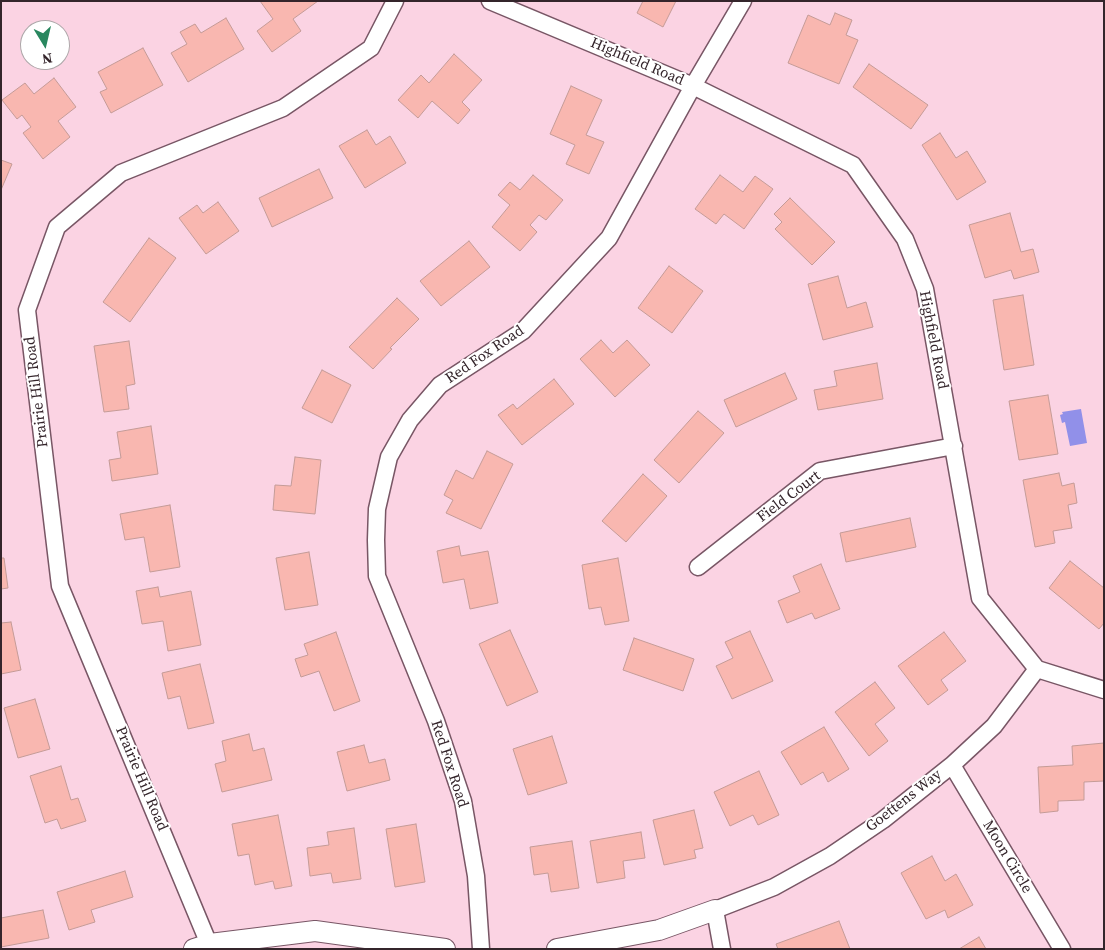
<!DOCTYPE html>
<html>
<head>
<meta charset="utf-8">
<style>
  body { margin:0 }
  #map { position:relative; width:1105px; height:950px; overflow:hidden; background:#fbd3e3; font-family:"Source Serif 4",serif }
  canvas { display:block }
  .frame { position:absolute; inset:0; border:2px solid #34252b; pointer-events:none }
  .north { position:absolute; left:20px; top:20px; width:50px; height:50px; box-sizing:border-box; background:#fff; border:1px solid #aea8aa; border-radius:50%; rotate:171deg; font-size:14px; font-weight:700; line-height:20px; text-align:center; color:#34252b }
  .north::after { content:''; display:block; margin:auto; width:18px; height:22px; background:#29875f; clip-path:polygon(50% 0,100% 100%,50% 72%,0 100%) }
</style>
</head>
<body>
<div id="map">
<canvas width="1105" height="950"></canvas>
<div class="frame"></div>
<div class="north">N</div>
</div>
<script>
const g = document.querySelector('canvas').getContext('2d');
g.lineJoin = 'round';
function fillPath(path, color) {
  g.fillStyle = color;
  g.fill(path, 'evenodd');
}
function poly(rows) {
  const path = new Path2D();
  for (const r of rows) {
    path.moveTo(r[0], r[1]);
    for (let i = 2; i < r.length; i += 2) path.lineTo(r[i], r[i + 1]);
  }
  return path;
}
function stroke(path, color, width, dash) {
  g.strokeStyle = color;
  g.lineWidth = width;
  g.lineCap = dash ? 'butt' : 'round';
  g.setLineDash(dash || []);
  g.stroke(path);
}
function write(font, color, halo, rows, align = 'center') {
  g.font = font + ' "Source Serif 4",serif';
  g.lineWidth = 4;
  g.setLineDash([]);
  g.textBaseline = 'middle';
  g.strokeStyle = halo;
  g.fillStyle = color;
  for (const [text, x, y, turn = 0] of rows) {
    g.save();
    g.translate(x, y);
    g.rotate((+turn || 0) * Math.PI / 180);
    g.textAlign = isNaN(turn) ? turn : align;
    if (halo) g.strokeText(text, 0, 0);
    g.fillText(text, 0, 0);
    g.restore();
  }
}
const water = poly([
  [1081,409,1087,443,1070,446,1065,422,1062,423,1060,415,1063,414,1062,412]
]);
const building = poly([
  [260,1,318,1,293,19,301,31,272,52,257,31,273,19,260,1],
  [643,1,676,1,663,27,637,13,643,1],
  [835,13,852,20,846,35,858,40,839,84,788,63,808,15,830,25,835,13],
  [226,18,244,49,188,82,171,53,187,44,180,32,195,24,201,33,226,18],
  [143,48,163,85,111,113,100,92,107,89,98,72,143,48],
  [454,54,482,80,462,102,470,110,458,124,432,101,418,118,398,100,421,75,429,83,454,54],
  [869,64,928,105,911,129,853,87,869,64],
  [54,78,76,107,58,121,70,137,43,159,23,133,31,127,22,115,17,119,2,100,25,83,34,94,54,78],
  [571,86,602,100,586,135,604,142,589,174,566,164,575,145,550,134,571,86],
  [367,130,376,145,390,136,406,163,365,188,339,146,367,130],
  [940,133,956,158,967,151,986,182,957,200,922,145,940,133],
  [1,160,12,164,1,190,1,160],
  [319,169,333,198,272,227,259,198,319,169],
  [533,175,563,200,546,220,539,215,530,225,537,232,520,251,492,227,510,205,498,195,510,182,520,190,533,175],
  [720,175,743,192,755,176,773,189,744,229,724,214,716,224,695,209,720,175],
  [790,198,835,242,812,265,775,229,782,222,774,214,790,198],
  [218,202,239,231,206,254,179,218,197,205,203,213,218,202],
  [1010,213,1021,252,1033,249,1039,272,1014,279,1011,270,985,278,969,225,1010,213],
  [149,238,176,258,130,322,103,302,149,238],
  [469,241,490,267,441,306,420,281,469,241],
  [669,266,703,291,672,333,638,308,669,266],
  [838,276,847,308,866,302,873,327,823,340,808,284,838,276],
  [1023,295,1034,365,1004,370,993,300,1023,295],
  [397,298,419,319,390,348,392,349,373,369,349,347,397,298],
  [601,340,613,353,627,340,650,365,615,397,580,359,601,340],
  [129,341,135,384,126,386,129,409,104,412,94,346,129,341],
  [877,363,883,399,818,410,814,390,837,386,834,371,877,363],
  [322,370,351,385,332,423,302,408,322,370],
  [785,373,797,399,736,427,724,400,785,373],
  [554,379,574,404,522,445,498,415,513,404,517,409,554,379],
  [1048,395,1058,454,1019,460,1009,401,1048,395],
  [698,411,724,433,679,483,654,460,698,411],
  [151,426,158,474,112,481,109,460,121,458,117,432,151,426],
  [487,451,513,464,481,529,446,513,453,500,444,495,456,470,473,479,487,451],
  [295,457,321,460,315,514,273,510,275,485,291,486,295,457],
  [1059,473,1062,486,1074,483,1077,503,1068,505,1072,528,1053,531,1055,543,1035,547,1023,480,1059,473],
  [643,474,667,496,626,542,602,521,643,474],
  [170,505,180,567,150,572,144,537,125,540,120,514,170,505],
  [910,518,916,547,846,562,840,533,910,518],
  [459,546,461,556,488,551,498,603,470,609,464,579,443,583,437,551,459,546],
  [309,552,318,605,285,610,276,558,309,552],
  [1,558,4,558,8,588,1,589,1,558],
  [618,558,629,621,605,625,601,607,589,609,582,565,618,558],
  [1070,561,1104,588,1104,623,1099,629,1049,588,1070,561],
  [821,564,840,609,815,619,812,613,787,623,778,601,800,592,793,576,821,564],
  [158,587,160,597,191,591,201,645,168,651,163,621,142,624,136,591,158,587],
  [11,622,21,670,1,674,1,623,11,622],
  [510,630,538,692,507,706,479,644,510,630],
  [750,631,773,681,732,699,716,666,733,658,725,642,750,631],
  [336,632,360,701,334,711,319,671,301,677,295,659,308,655,304,644,336,632],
  [944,632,966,661,941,680,948,690,928,705,898,666,944,632],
  [634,638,694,659,683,691,623,670,634,638],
  [200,664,214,723,188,729,180,696,168,699,162,673,200,664],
  [875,682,895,708,875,724,888,741,869,756,835,712,875,682],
  [35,699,50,749,18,758,4,708,35,699],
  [824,727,849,769,828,782,823,772,801,785,781,752,824,727],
  [249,734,253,751,264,748,272,780,222,792,215,764,226,761,222,741,249,734],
  [552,736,567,783,528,795,513,749,552,736],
  [1104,743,1104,781,1084,782,1084,800,1058,801,1058,811,1040,813,1038,767,1073,765,1072,746,1104,743],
  [364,745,369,763,385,759,390,780,347,791,337,752,364,745],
  [61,766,71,800,78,798,86,821,61,829,57,819,45,823,30,776,61,766],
  [759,771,779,815,758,825,753,815,730,826,714,792,759,771],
  [694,810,703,848,694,850,696,858,664,865,653,820,694,810],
  [278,815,292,886,275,889,273,881,255,885,249,854,238,856,232,824,278,815],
  [416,824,425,882,395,887,386,829,416,824],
  [354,828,361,879,333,883,331,873,310,876,307,848,329,845,327,832,354,828],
  [641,832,645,858,623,861,625,878,597,883,590,841,641,832],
  [572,841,579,888,551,892,548,873,534,875,530,847,572,841],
  [932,856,945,881,956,874,973,905,948,918,945,910,926,919,901,873,932,856],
  [125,871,133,897,91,910,95,922,69,930,57,892,125,871],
  [43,910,49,938,1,947,1,918,43,910],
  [839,921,850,949,778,949,776,944,839,921],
  [979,937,986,949,959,949,979,937]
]);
const minor = poly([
  [490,1,693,86,853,165,905,239,925,289,980,598,1037,669],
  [698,567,820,471,954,446],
  [1037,669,1104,690],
  [952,765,1062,949],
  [211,949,60,586,27,310,57,227,121,173,283,108,371,48,395,1],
  [481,949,476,876,463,801,436,721,377,576,376,540,377,509,389,457,410,420,440,385,523,331,609,238,693,86,743,1],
  [722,949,715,910,774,887,830,856,883,820,952,765,994,726,1037,669]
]);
const tertiary = poly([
  [194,949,210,944,315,931,445,949],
  [557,949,659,930,715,910]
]);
const streetNames = [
  ["Highfield Road",637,62,23],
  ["Highfield Road",933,340,79],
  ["Red Fox Road",485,355,-34],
  ["Prairie Hill Road",37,392,-97],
  ["Field Court",789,497,-37],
  ["Red Fox Road",449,764,72],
  ["Prairie Hill Road",141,779,67],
  ["Goettens Way",904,801,-38],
  ["Moon Circle",1007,857,59]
];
fillPath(water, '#9190e9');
fillPath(building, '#f9b7b0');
stroke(building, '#c49b97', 1);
stroke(minor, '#785665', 19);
stroke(tertiary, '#785665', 22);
stroke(minor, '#fff', 16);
stroke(tertiary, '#fff', 20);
write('15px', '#34252b', '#fff', streetNames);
</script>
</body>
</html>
